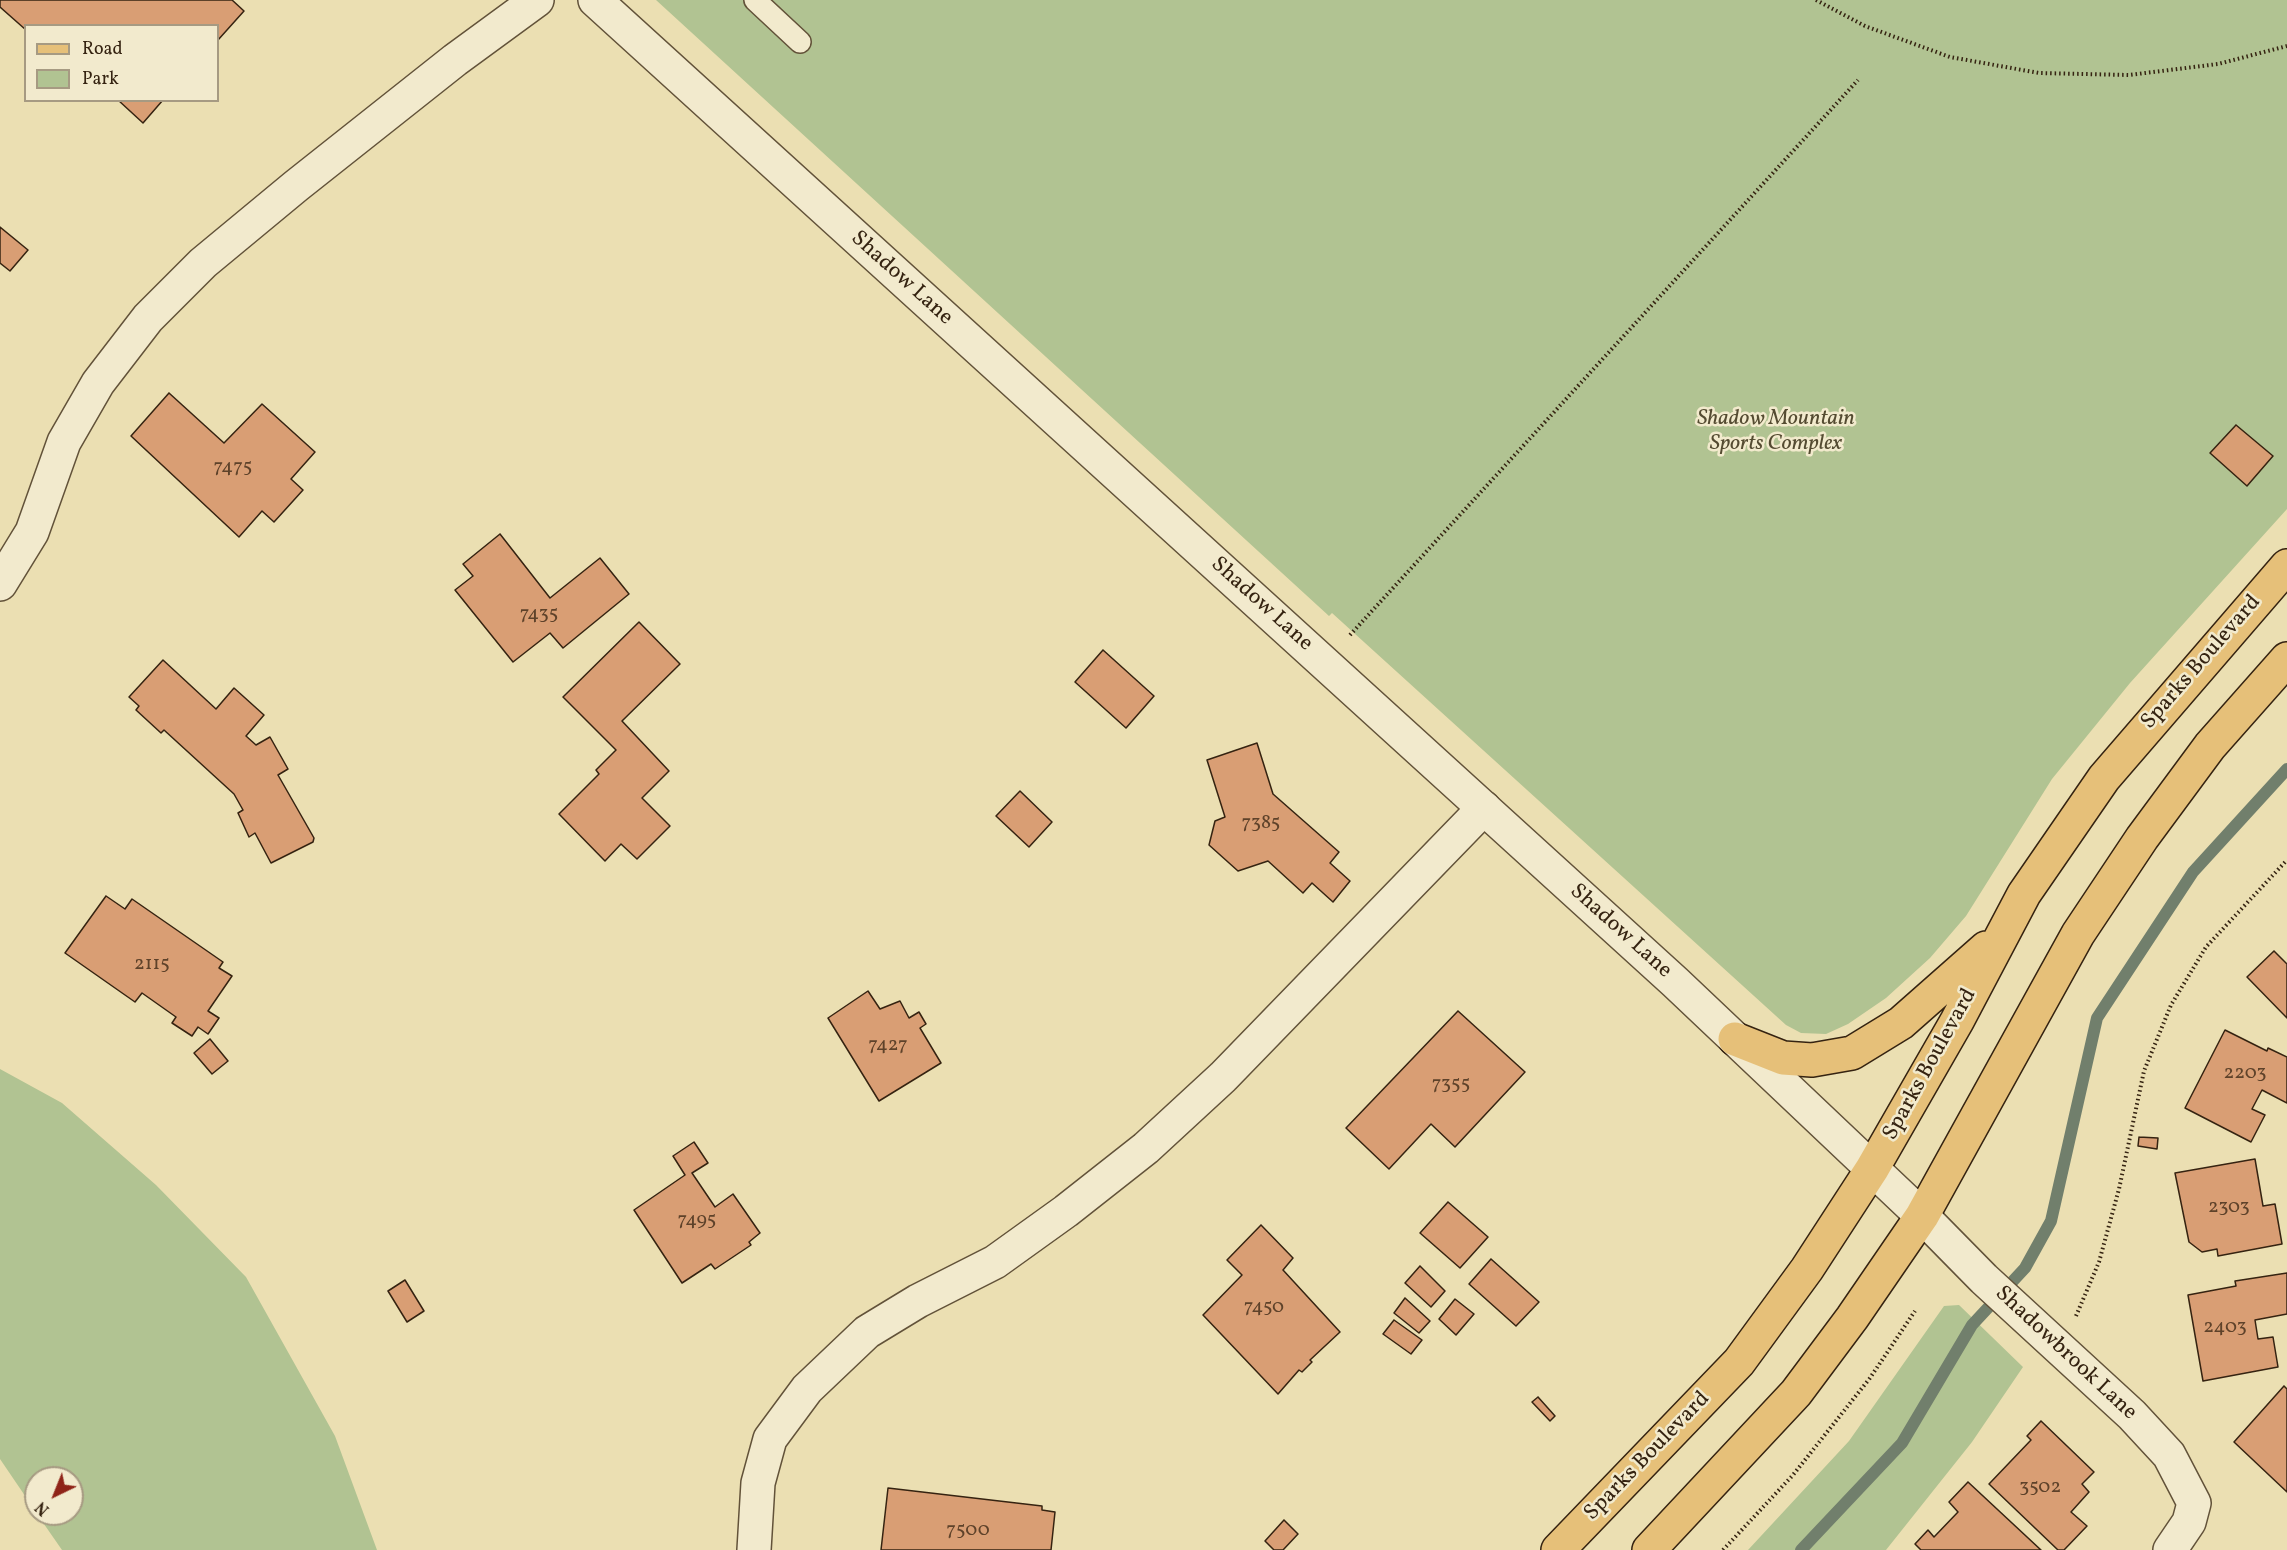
<!DOCTYPE html>
<html>
<head>
<meta charset="utf-8">
<style>
  body { margin:0 }
  #map { position:relative; width:2287px; height:1550px; overflow:hidden; background:#ebdfb2; font-family:Vollkorn,serif }
  canvas { display:block }
  .legend { position:absolute; left:24px; top:24px; width:195px; height:78px; box-sizing:border-box; background:#f2eacd; border:2px solid #a69a82; margin:0; padding:8px 10px; list-style:none; font-size:18px; color:#352311 }
  .legend li { display:flex; align-items:center; gap:12px; height:30px }
  .legend b { width:30px; border:2px solid #a69a82 }
  .north { position:absolute; left:24px; top:1466px; width:60px; height:60px; box-sizing:border-box; background:#f2eacd; border:2px solid #a69a82; border-radius:50%; rotate:223deg; font-size:16px; font-weight:700; line-height:24px; text-align:center; color:#352311 }
  .north::after { content:''; display:block; margin:auto; width:21px; height:27px; background:#8f2418; clip-path:polygon(50% 0,100% 100%,50% 72%,0 100%) }
</style>
</head>
<body>
<div id="map">
<canvas width="2287" height="1550"></canvas>
<ul class="legend">
<li><b style="height:8px;background:#e6c079"></b>Road</li>
<li><b style="height:16px;background:#b1c392"></b>Park</li>
</ul>
<div class="north">N</div>
</div>
<script>
const g = document.querySelector('canvas').getContext('2d');
g.lineJoin = 'round';
function fillPath(path, color) {
  g.fillStyle = color;
  g.fill(path, 'evenodd');
}
function poly(rows) {
  const path = new Path2D();
  for (const r of rows) {
    path.moveTo(r[0], r[1]);
    for (let i = 2; i < r.length; i += 2) path.lineTo(r[i], r[i + 1]);
  }
  return path;
}
function stroke(path, color, width, dash) {
  g.strokeStyle = color;
  g.lineWidth = width;
  g.lineCap = dash ? 'butt' : 'round';
  g.setLineDash(dash || []);
  g.stroke(path);
}
function write(font, color, halo, rows, align = 'center') {
  g.font = font + ' Vollkorn,serif';
  g.lineWidth = 5;
  g.setLineDash([]);
  g.textBaseline = 'middle';
  g.strokeStyle = halo;
  g.fillStyle = color;
  for (const [text, x, y, turn = 0] of rows) {
    g.save();
    g.translate(x, y);
    g.rotate((+turn || 0) * Math.PI / 180);
    g.textAlign = isNaN(turn) ? turn : align;
    if (halo) g.strokeText(text, 0, 0);
    g.fillText(text, 0, 0);
    g.restore();
  }
}
const green = poly([
  [656,0,2287,0,2287,509,2130,683,2052,779,1966,916,1930,958,1886,998,1848,1024,1826,1034,1801,1033,1786,1025,1332,613,1329,616],
  [0,1069,62,1103,156,1185,246,1277,335,1436,377,1550,62,1550,37,1514,72,1514,72,1478,36,1478,36,1512,0,1459],
  [1959,1305,2023,1367,1972,1442,1886,1550,1748,1550,1849,1441,1944,1306]
]);
const stream = poly([
  [1801,1550,1902,1443,1972,1325,2025,1268,2051,1221,2097,1018,2193,872,2287,769]
]);
const building = poly([
  [0,0,232,0,244,11,218,40,218,26,26,26,26,30,0,7,0,0],
  [118,100,163,100,143,123,118,100],
  [0,227,28,250,10,271,0,263,0,227],
  [169,393,224,443,262,404,315,452,291,479,303,490,274,522,262,511,239,537,131,436,169,393],
  [2236,425,2273,456,2247,486,2210,453,2236,425],
  [500,534,550,598,600,558,629,594,563,648,550,633,513,662,455,590,473,576,463,564,500,534],
  [639,622,680,664,622,721,669,771,642,798,670,826,637,859,621,844,605,861,559,814,599,774,596,770,616,750,563,697,639,622],
  [1103,650,1154,696,1126,728,1075,682,1103,650],
  [163,660,216,709,234,688,264,715,246,736,256,745,270,737,288,769,278,775,314,838,313,842,271,863,255,833,249,837,238,813,243,810,234,794,164,730,161,733,136,710,139,706,129,697,163,660],
  [1257,743,1273,794,1339,852,1330,863,1350,881,1333,902,1312,883,1303,893,1268,861,1238,871,1209,845,1215,821,1225,817,1207,760,1257,743],
  [1020,791,1052,822,1029,847,996,816,1020,791],
  [106,896,125,909,132,899,223,962,219,968,232,976,208,1011,219,1018,208,1034,198,1027,192,1036,172,1023,176,1017,142,993,135,1002,65,953,106,896],
  [2274,951,2287,964,2287,1018,2247,977,2274,951],
  [868,991,880,1009,900,1001,909,1018,919,1012,926,1024,920,1028,941,1063,879,1101,828,1018,868,991],
  [1458,1011,1525,1072,1455,1147,1431,1124,1389,1169,1346,1128,1458,1011],
  [2225,1030,2267,1051,2268,1048,2287,1057,2287,1103,2262,1090,2252,1109,2265,1115,2251,1142,2185,1108,2225,1030],
  [210,1039,228,1061,212,1074,194,1053,210,1039],
  [2139,1137,2158,1138,2157,1149,2138,1146,2139,1137],
  [694,1142,708,1163,692,1173,715,1207,733,1194,760,1233,749,1242,751,1245,715,1269,711,1264,682,1283,634,1210,685,1175,673,1156,694,1142],
  [2255,1159,2263,1206,2275,1204,2282,1244,2218,1256,2217,1249,2202,1252,2189,1242,2175,1173,2255,1159],
  [1448,1202,1488,1237,1460,1268,1420,1233,1448,1202],
  [1261,1225,1293,1258,1283,1270,1340,1332,1310,1360,1312,1362,1302,1372,1299,1370,1278,1394,1203,1315,1242,1275,1227,1260,1261,1225],
  [1491,1259,1539,1302,1516,1326,1469,1284,1491,1259],
  [1420,1266,1445,1291,1431,1307,1405,1283,1420,1266],
  [2287,1273,2287,1314,2255,1320,2258,1339,2273,1337,2278,1367,2203,1381,2188,1295,2236,1286,2235,1281,2287,1273],
  [405,1280,424,1311,407,1322,388,1291,405,1280],
  [1405,1298,1430,1321,1419,1333,1394,1313,1405,1298],
  [1455,1299,1474,1314,1456,1335,1439,1319,1455,1299],
  [1394,1320,1422,1340,1411,1354,1383,1334,1394,1320],
  [2284,1386,2287,1389,2287,1492,2234,1442,2284,1386],
  [1538,1397,1555,1416,1550,1421,1532,1402,1538,1397],
  [2041,1421,2094,1472,2082,1484,2089,1492,2071,1512,2087,1526,2064,1550,2058,1550,1989,1484,2031,1440,2027,1436,2041,1421],
  [1968,1482,2041,1550,1921,1550,1915,1544,1928,1530,1934,1537,1958,1512,1949,1502,1968,1482],
  [888,1488,1042,1506,1042,1510,1055,1512,1051,1550,881,1550,888,1488],
  [1284,1520,1298,1534,1283,1550,1274,1550,1265,1541,1284,1520]
]);
const path = poly([
  [1816,0,1865,26,1950,57,2039,73,2129,75,2218,64,2287,46],
  [1350,635,1858,80],
  [2076,1316,2099,1262,2119,1189,2144,1071,2171,1005,2206,947,2287,860],
  [1723,1550,1793,1475,1870,1378,1915,1311]
]);
const service = poly([
  [755,0,800,42]
]);
const minor = poly([
  [0,584,32,532,64,442,98,383,148,318,203,263,296,186,455,60,537,0],
  [1922,1216,1984,1279,2132,1415,2169,1455,2194,1503,2189,1522,2170,1550],
  [754,1550,758,1483,770,1439,807,1389,867,1332,918,1301,995,1262,1066,1211,1146,1148,1223,1077,1484,808]
]);
const tertiary = poly([
  [595,0,1675,982,1922,1216]
]);
const primary = poly([
  [1735,1039,1783,1058,1812,1060,1852,1053,1901,1023,1986,948],
  [1558,1550,1739,1362,1807,1269,1872,1169,1957,1021,2024,894,2104,778,2287,566],
  [1649,1550,1796,1393,1852,1318,1922,1216,2078,934,2142,838,2210,746,2287,659]
]);
const numberNames = [
  ["7475",233,468],
  ["7435",539,615],
  ["7385",1261,824],
  ["2115",152,965],
  ["7427",888,1046],
  ["2203",2245,1074],
  ["7355",1451,1085],
  ["2303",2229,1208],
  ["7495",697,1221],
  ["7450",1264,1308],
  ["2403",2225,1328],
  ["3502",2040,1488],
  ["7500",968,1531]
];
const streetNames = [
  ["Shadow Lane",901,279,42],
  ["Shadow Lane",1261,605,42],
  ["Sparks Boulevard",2202,663,-49],
  ["Shadow Lane",1620,932,42],
  ["Sparks Boulevard",1931,1065,-61],
  ["Shadowbrook Lane",2065,1354,43],
  ["Sparks Boulevard",1648,1457,-46]
];
const parkNames = [
  ["Shadow Mountain",1776,420],
  ["Sports Complex",1776,445]
];
fillPath(green, '#b1c392');
stroke(stream, '#717f6c', 12);
fillPath(building, '#d99e74');
stroke(building, '#352311', 1.5);
stroke(service, '#625239', 24);
stroke(minor, '#625239', 36);
stroke(tertiary, '#625239', 36);
stroke(primary, '#352311', 36);
stroke(path, '#352311', 4, [1.5, 3]);
stroke(service, '#f2eacd', 21);
stroke(minor, '#f2eacd', 33);
stroke(tertiary, '#f2eacd', 33);
stroke(primary, '#e6c079', 33);
write('20px', '#5e422a', null, numberNames);
write('22px', '#352311', '#f2eacd', streetNames);
write('italic 22px', '#544b31', '#f2eacd', parkNames);
</script>
</body>
</html>
